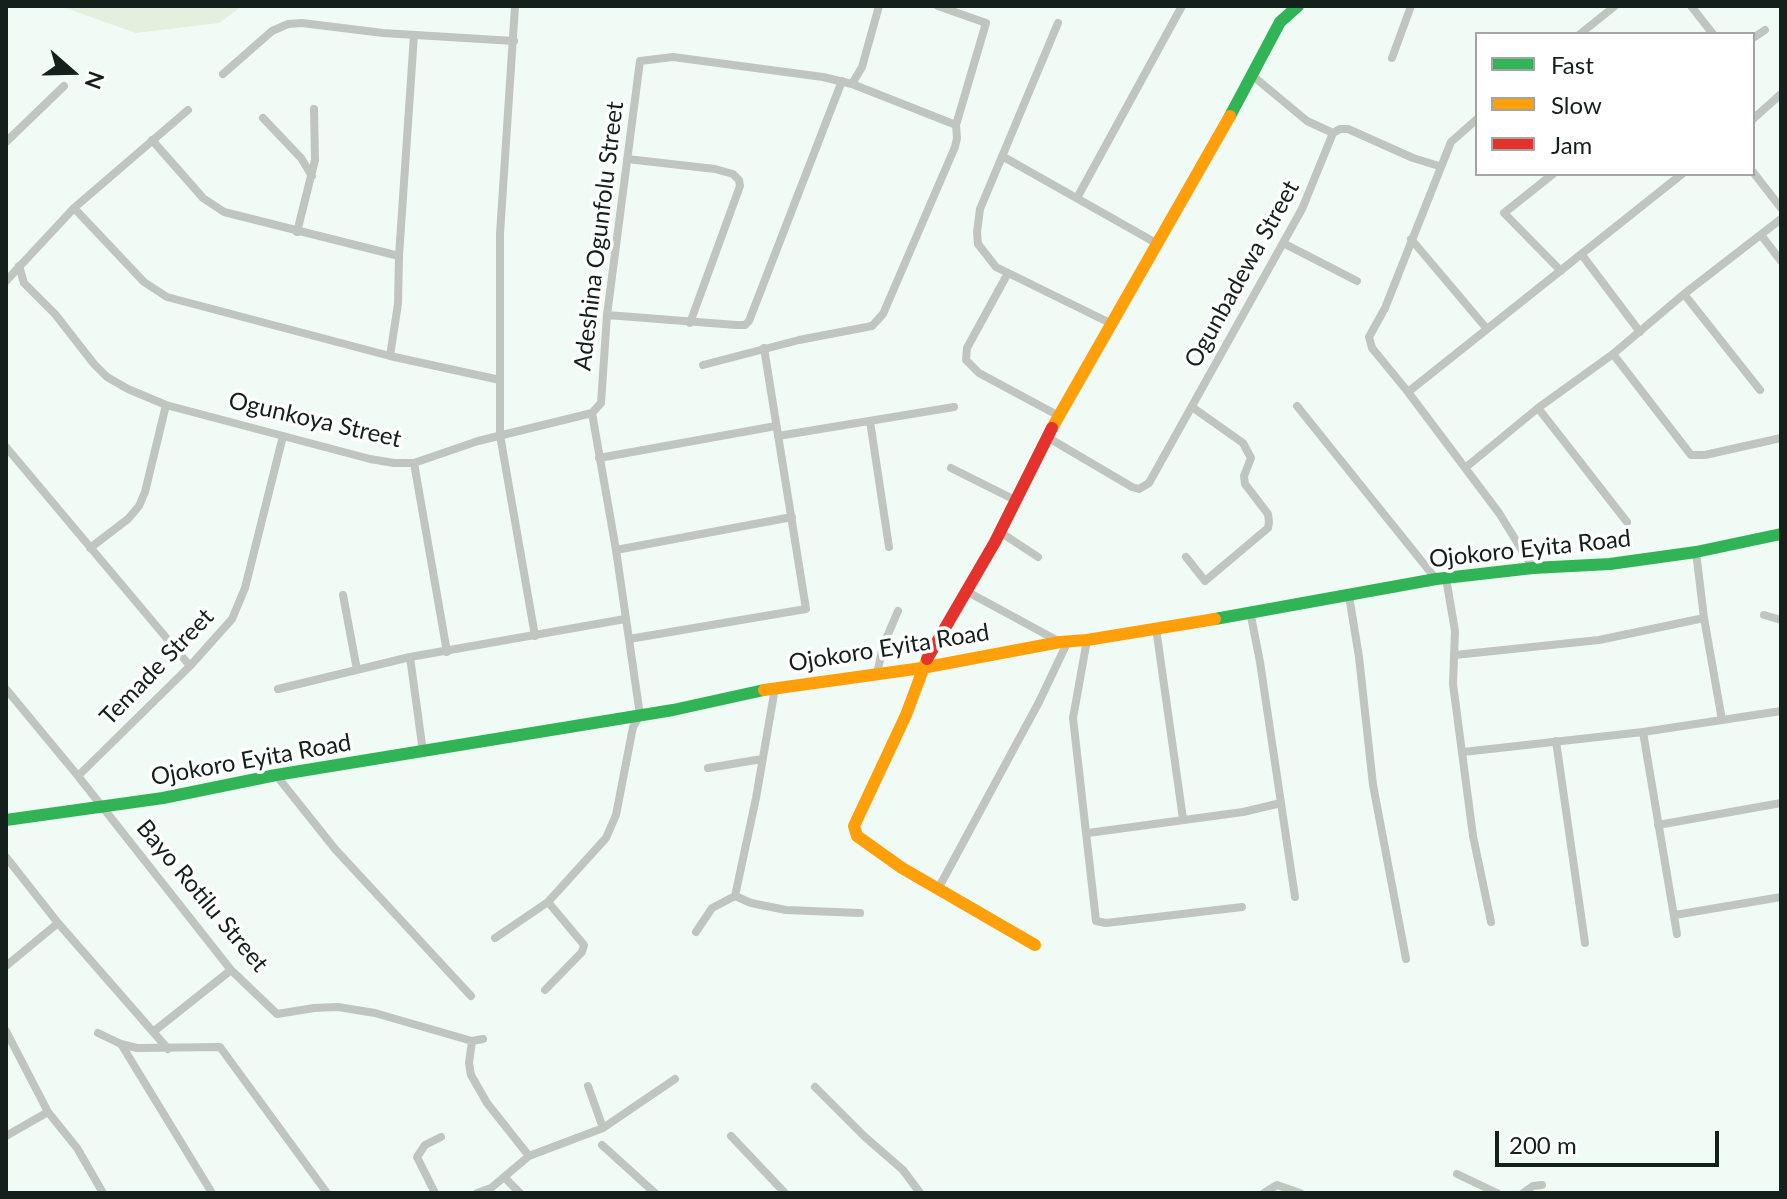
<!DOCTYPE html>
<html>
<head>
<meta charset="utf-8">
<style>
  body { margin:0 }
  #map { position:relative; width:1787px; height:1199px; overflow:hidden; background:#f0fbf6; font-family:Lato,sans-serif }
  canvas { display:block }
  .frame { position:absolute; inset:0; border:8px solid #14201b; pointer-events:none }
  .legend { position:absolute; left:1475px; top:32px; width:280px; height:144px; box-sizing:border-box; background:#fff; border:2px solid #a1a6a4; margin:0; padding:10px 14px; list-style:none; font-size:24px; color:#14201b }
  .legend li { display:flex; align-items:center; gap:16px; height:40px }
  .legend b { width:40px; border:2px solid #a1a6a4 }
  .north { position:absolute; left:32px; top:32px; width:80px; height:80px; -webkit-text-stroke:6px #fff; paint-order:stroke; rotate:110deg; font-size:22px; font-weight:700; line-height:32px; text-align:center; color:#14201b }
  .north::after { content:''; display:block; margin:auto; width:28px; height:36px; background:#14201b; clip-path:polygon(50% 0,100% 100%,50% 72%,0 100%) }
  .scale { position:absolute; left:1495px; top:1131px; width:224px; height:36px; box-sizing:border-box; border:4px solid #14201b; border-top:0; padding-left:10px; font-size:24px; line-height:28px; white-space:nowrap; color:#14201b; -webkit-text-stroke:6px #fff; paint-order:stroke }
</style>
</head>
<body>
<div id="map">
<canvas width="1787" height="1199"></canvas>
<div class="frame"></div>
<ul class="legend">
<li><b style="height:10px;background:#30b455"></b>Fast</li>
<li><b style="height:10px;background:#ff9f0a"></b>Slow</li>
<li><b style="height:10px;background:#e5322d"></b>Jam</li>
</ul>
<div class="north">N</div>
<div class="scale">200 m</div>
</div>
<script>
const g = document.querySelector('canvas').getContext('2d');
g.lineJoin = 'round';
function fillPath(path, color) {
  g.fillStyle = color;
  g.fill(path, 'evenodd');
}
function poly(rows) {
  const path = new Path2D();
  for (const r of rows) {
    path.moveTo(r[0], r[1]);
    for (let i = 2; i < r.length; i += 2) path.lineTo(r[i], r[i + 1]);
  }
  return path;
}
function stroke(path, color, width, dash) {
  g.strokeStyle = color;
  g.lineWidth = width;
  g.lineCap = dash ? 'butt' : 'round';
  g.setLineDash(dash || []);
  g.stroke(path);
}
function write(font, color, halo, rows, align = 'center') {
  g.font = font + ' Lato,sans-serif';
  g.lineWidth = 7;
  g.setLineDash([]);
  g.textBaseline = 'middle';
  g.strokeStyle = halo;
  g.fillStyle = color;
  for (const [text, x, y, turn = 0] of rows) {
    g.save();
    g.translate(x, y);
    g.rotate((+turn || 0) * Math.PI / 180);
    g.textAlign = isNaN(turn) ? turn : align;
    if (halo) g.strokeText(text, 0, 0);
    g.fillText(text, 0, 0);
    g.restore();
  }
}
const green = poly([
  [60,6,242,6,219,23,136,33]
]);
const street = poly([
  [515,6,500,234,500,435,535,636],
  [1691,6,1713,34],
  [1058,23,980,209,977,232,978,244,996,267,1110,323],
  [1580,34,1615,6],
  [1753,38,1765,30],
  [1392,58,1411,6],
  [223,74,272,31,288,24,302,23,383,33,514,41],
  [1253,76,1307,121,1333,133],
  [852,84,862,67,879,6],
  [263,118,301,158,312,176],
  [1477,119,1451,142,1385,308,1369,337,1372,348,1408,392,1499,513,1533,568],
  [1753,119,1781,94],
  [1333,133,1340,129,1348,129,1413,158,1439,166],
  [152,140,203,198,224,212,399,256],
  [6,142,64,86],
  [1002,156,1156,243],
  [627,159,715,169,733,174,739,180,740,186,690,323],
  [1753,172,1781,208],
  [1553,174,1504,213,1561,271],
  [1077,198,1182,6],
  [74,208,144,282,167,297,390,356,500,380],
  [297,232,315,160,314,109],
  [1761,235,1781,261],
  [1411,239,1487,329],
  [1283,243,1357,281],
  [1582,255,1640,332],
  [19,266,24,283,55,314,94,364,107,377,128,389,166,405,370,459,394,463,414,463,478,441,592,413],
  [1008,273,967,348,966,360,979,373,1059,416],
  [6,281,74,208,188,110],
  [1684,294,1760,390],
  [607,315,736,325,745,325,749,321,842,81],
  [1613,354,1691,455,1705,455,1781,438],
  [390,356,398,304,399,256,414,35],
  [703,365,799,340,872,326,883,314,955,147,957,138,956,125,986,23,938,6],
  [1408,392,1682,174],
  [1297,406,1436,579],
  [1538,408,1627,522],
  [592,413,601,403,607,315,640,61,673,57,823,77,852,84,956,125],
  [870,421,889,547],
  [778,436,954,407],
  [1047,437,1132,487,1139,489,1149,483,1302,209,1333,133],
  [6,447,190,666],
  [599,458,776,426],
  [414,463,447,652],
  [951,468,1015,500],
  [1465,468,1538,408,1613,354,1684,294,1781,219],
  [1000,532,1038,557],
  [90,548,128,519,139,506,145,492,166,405],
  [616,550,792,517],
  [1696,552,1704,618,1722,720],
  [1186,557,1205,581,1268,528,1269,522,1268,514,1245,484,1244,476,1251,458,1243,443,1192,407],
  [1446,578,1455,631,1453,684,1473,836,1491,922],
  [966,591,1060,642],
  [343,595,357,670],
  [1349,596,1359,657,1373,785,1406,959],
  [1250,611,1260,662,1295,897],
  [1764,615,1781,620],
  [1156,628,1183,819],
  [629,639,806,609,764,348],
  [1087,640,1073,718,1096,921,1106,923,1242,907],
  [1455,655,1599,640,1704,618],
  [410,657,423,752],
  [877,674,883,646,898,611],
  [6,689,78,776,231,970,277,1014,314,1008,338,1007,375,1013,472,1041,483,1039],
  [278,689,410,657,625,619],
  [1643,732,1677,934],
  [1556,741,1585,943],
  [1463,752,1643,732,1781,711],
  [708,768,762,759],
  [276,775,335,849,471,996],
  [78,776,190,666,232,619,245,588,283,436],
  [1658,825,1781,803],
  [1088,833,1243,812,1281,803],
  [6,857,58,923,168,1049],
  [938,889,1039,702,1068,641],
  [735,896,756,798,775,688],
  [1675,915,1781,897],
  [696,932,712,908,735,896,751,903,786,910,860,913],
  [495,938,548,902,606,838,616,815,633,727,640,715,616,550,592,413],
  [6,966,58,923],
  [545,990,582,952,584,945,548,902],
  [6,1031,48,1112,77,1148,103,1193],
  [153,1032,231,970],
  [98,1033,121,1044,137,1048,220,1047,327,1193],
  [472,1041,469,1063,471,1075,487,1103,529,1156],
  [121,1044,212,1193],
  [588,1086,603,1128],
  [815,1087,865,1137,903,1170,920,1193],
  [6,1136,48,1112],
  [731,1136,785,1193],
  [602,1145,655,1193],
  [1457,1174,1497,1193],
  [504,1177,520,1193],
  [435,1193,417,1157,425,1145,441,1137],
  [477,1193,491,1188,529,1156,603,1128,675,1079],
  [1264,1193,1277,1185,1300,1193],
  [1523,1193,1533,1186,1542,1185]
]);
const fast = poly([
  [1230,116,1280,22,1298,6],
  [1215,619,1436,579,1533,568,1610,564,1696,552,1781,534],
  [6,820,163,798,276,775,673,710,764,690]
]);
const slow = poly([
  [1052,428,1230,116],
  [927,659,906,715,854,826,857,836,902,868,1035,945],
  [764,690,922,668,1060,642,1087,640,1215,619]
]);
const jam = poly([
  [927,659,995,542,1052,428]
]);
const streetNames = [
  ["Adeshina Ogunfolu Street",599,236,-83],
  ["Ogunbadewa Street",1242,274,-61],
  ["Ogunkoya Street",315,420,13],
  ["Ojokoro Eyita Road",1530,549,-6],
  ["Ojokoro Eyita Road",889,648,-9],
  ["Temade Street",157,667,-46],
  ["Ojokoro Eyita Road",251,760,-10],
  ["Bayo Rotilu Street",202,896,50]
];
fillPath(green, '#e5efdd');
stroke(street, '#c0c5c0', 8);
stroke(fast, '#30b455', 12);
stroke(slow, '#ff9f0a', 12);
stroke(jam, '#e5322d', 12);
write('24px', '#14201b', '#fff', streetNames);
</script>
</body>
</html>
